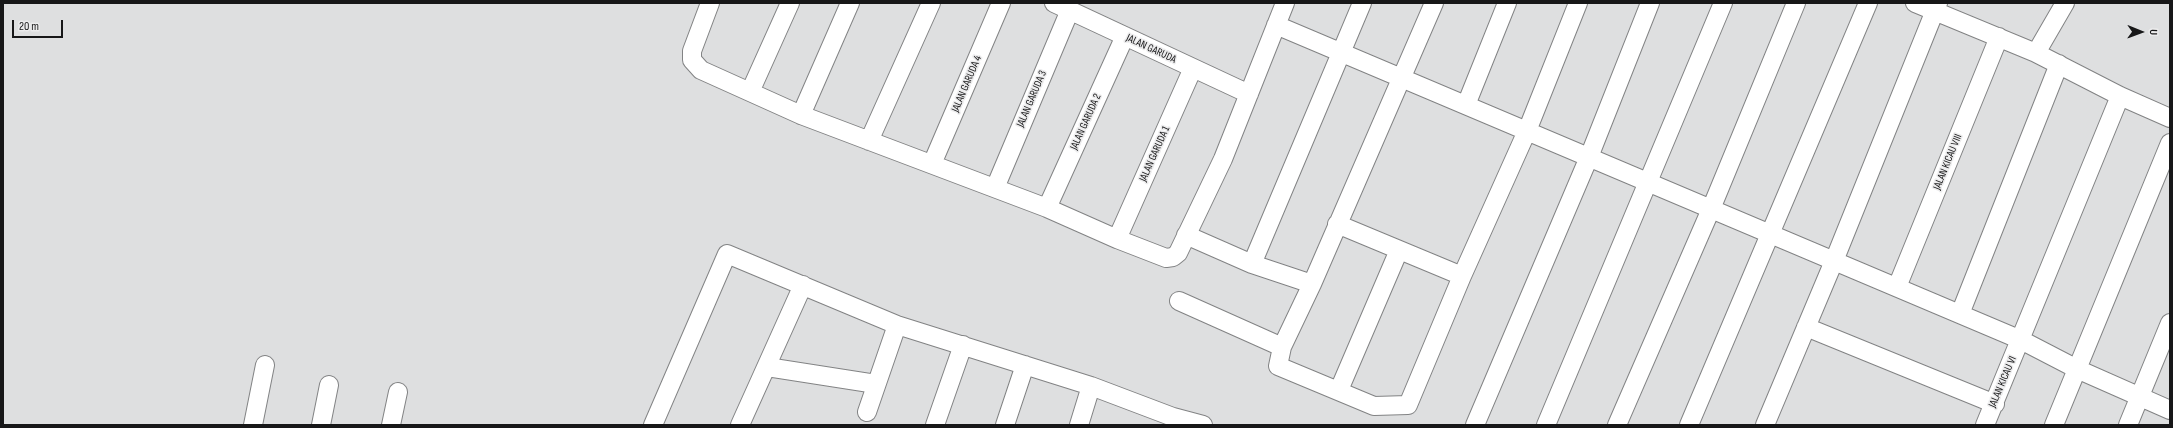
<!DOCTYPE html>
<html>
<head>
<meta charset="utf-8">
<style>
  body { margin:0 }
  #map { position:relative; width:2173px; height:428px; overflow:hidden; background:#dedfe0; font-family:"Sofia Sans Condensed",sans-serif }
  canvas { display:block }
  .frame { position:absolute; inset:0; border:4px solid #171718; pointer-events:none }
  .north { position:absolute; left:2121px; top:12px; width:40px; height:40px; -webkit-text-stroke:3px #ececed; paint-order:stroke; rotate:91deg; font-size:11px; font-weight:700; line-height:16px; text-align:center; color:#171718 }
  .north::after { content:''; display:block; margin:auto; width:14px; height:18px; background:#171718; clip-path:polygon(50% 0,100% 100%,50% 72%,0 100%) }
  .scale { position:absolute; left:12px; top:20px; width:51px; height:18px; box-sizing:border-box; border:2px solid #171718; border-top:0; padding-left:5px; font-size:12px; line-height:14px; white-space:nowrap; color:#171718; -webkit-text-stroke:3px #ececed; paint-order:stroke }
</style>
</head>
<body>
<div id="map">
<canvas width="2173" height="428"></canvas>
<div class="frame"></div>
<div class="north">U</div>
<div class="scale">20 m</div>
</div>
<script>
const g = document.querySelector('canvas').getContext('2d');
g.lineJoin = 'round';
function poly(rows) {
  const path = new Path2D();
  for (const r of rows) {
    path.moveTo(r[0], r[1]);
    for (let i = 2; i < r.length; i += 2) path.lineTo(r[i], r[i + 1]);
  }
  return path;
}
function stroke(path, color, width, dash) {
  g.strokeStyle = color;
  g.lineWidth = width;
  g.lineCap = dash ? 'butt' : 'round';
  g.setLineDash(dash || []);
  g.stroke(path);
}
function write(font, color, halo, rows, align = 'center') {
  g.font = font + ' "Sofia Sans Condensed",sans-serif';
  g.lineWidth = 3;
  g.setLineDash([]);
  g.textBaseline = 'middle';
  g.strokeStyle = halo;
  g.fillStyle = color;
  for (const [text, x, y, turn = 0] of rows) {
    g.save();
    g.translate(x, y);
    g.rotate((+turn || 0) * Math.PI / 180);
    g.textAlign = isNaN(turn) ? turn : align;
    if (halo) g.strokeText(text, 0, 0);
    g.fillText(text, 0, 0);
    g.restore();
  }
}
const street = poly([
  [710,3,692,51,692,60,701,70,801,115,1047,208,1117,239,1166,258,1173,257,1178,253,1223,159,1285,3],
  [1054,3,1249,94],
  [1434,3,1312,284,1282,347,1278,366,1374,406,1408,405,1462,276,1527,131,1578,3],
  [1915,3,2036,53,2120,96,2170,118],
  [1276,25,2021,340,2077,369,2170,410],
  [2036,53,2065,3],
  [750,92,790,3],
  [1466,105,1507,3],
  [801,115,850,3],
  [869,141,931,3],
  [932,164,1001,3],
  [995,188,1070,10],
  [1047,208,1125,36],
  [1337,224,1462,276],
  [1186,235,1252,264,1312,284],
  [1117,239,1193,68],
  [1252,264,1362,3],
  [1897,287,1999,37],
  [1179,301,1282,347],
  [1960,314,2059,64],
  [1806,327,1995,404],
  [767,367,876,384],
  [1339,390,1399,250],
  [867,412,897,325],
  [253,425,265,365],
  [321,425,329,385],
  [391,425,398,392],
  [653,425,727,254,897,325,1091,386,1173,417,1203,425],
  [740,425,803,285],
  [935,425,963,345],
  [1005,425,1025,365],
  [1079,425,1091,386],
  [1475,425,1589,157,1650,3],
  [1546,425,1723,3],
  [1617,425,1711,209,1796,3],
  [1689,425,1868,3],
  [1765,425,1834,261,1938,3],
  [1985,425,2120,96],
  [2054,425,2170,143],
  [2128,425,2170,323]
]);
const streetNames = [
  ["JALAN GARUDA",1151,49,25],
  ["JALAN GARUDA 4",967,84,-67],
  ["JALAN GARUDA 3",1032,99,-67],
  ["JALAN GARUDA 2",1086,122,-66],
  ["JALAN GARUDA 1",1155,154,-66],
  ["JALAN KICAU VIII",1948,162,-68],
  ["JALAN KICAU VI",2003,382,-67]
];
stroke(street, '#828384', 20);
stroke(street, '#fff', 18);
write('11px', '#171718', '#ececed', streetNames);
</script>
</body>
</html>
